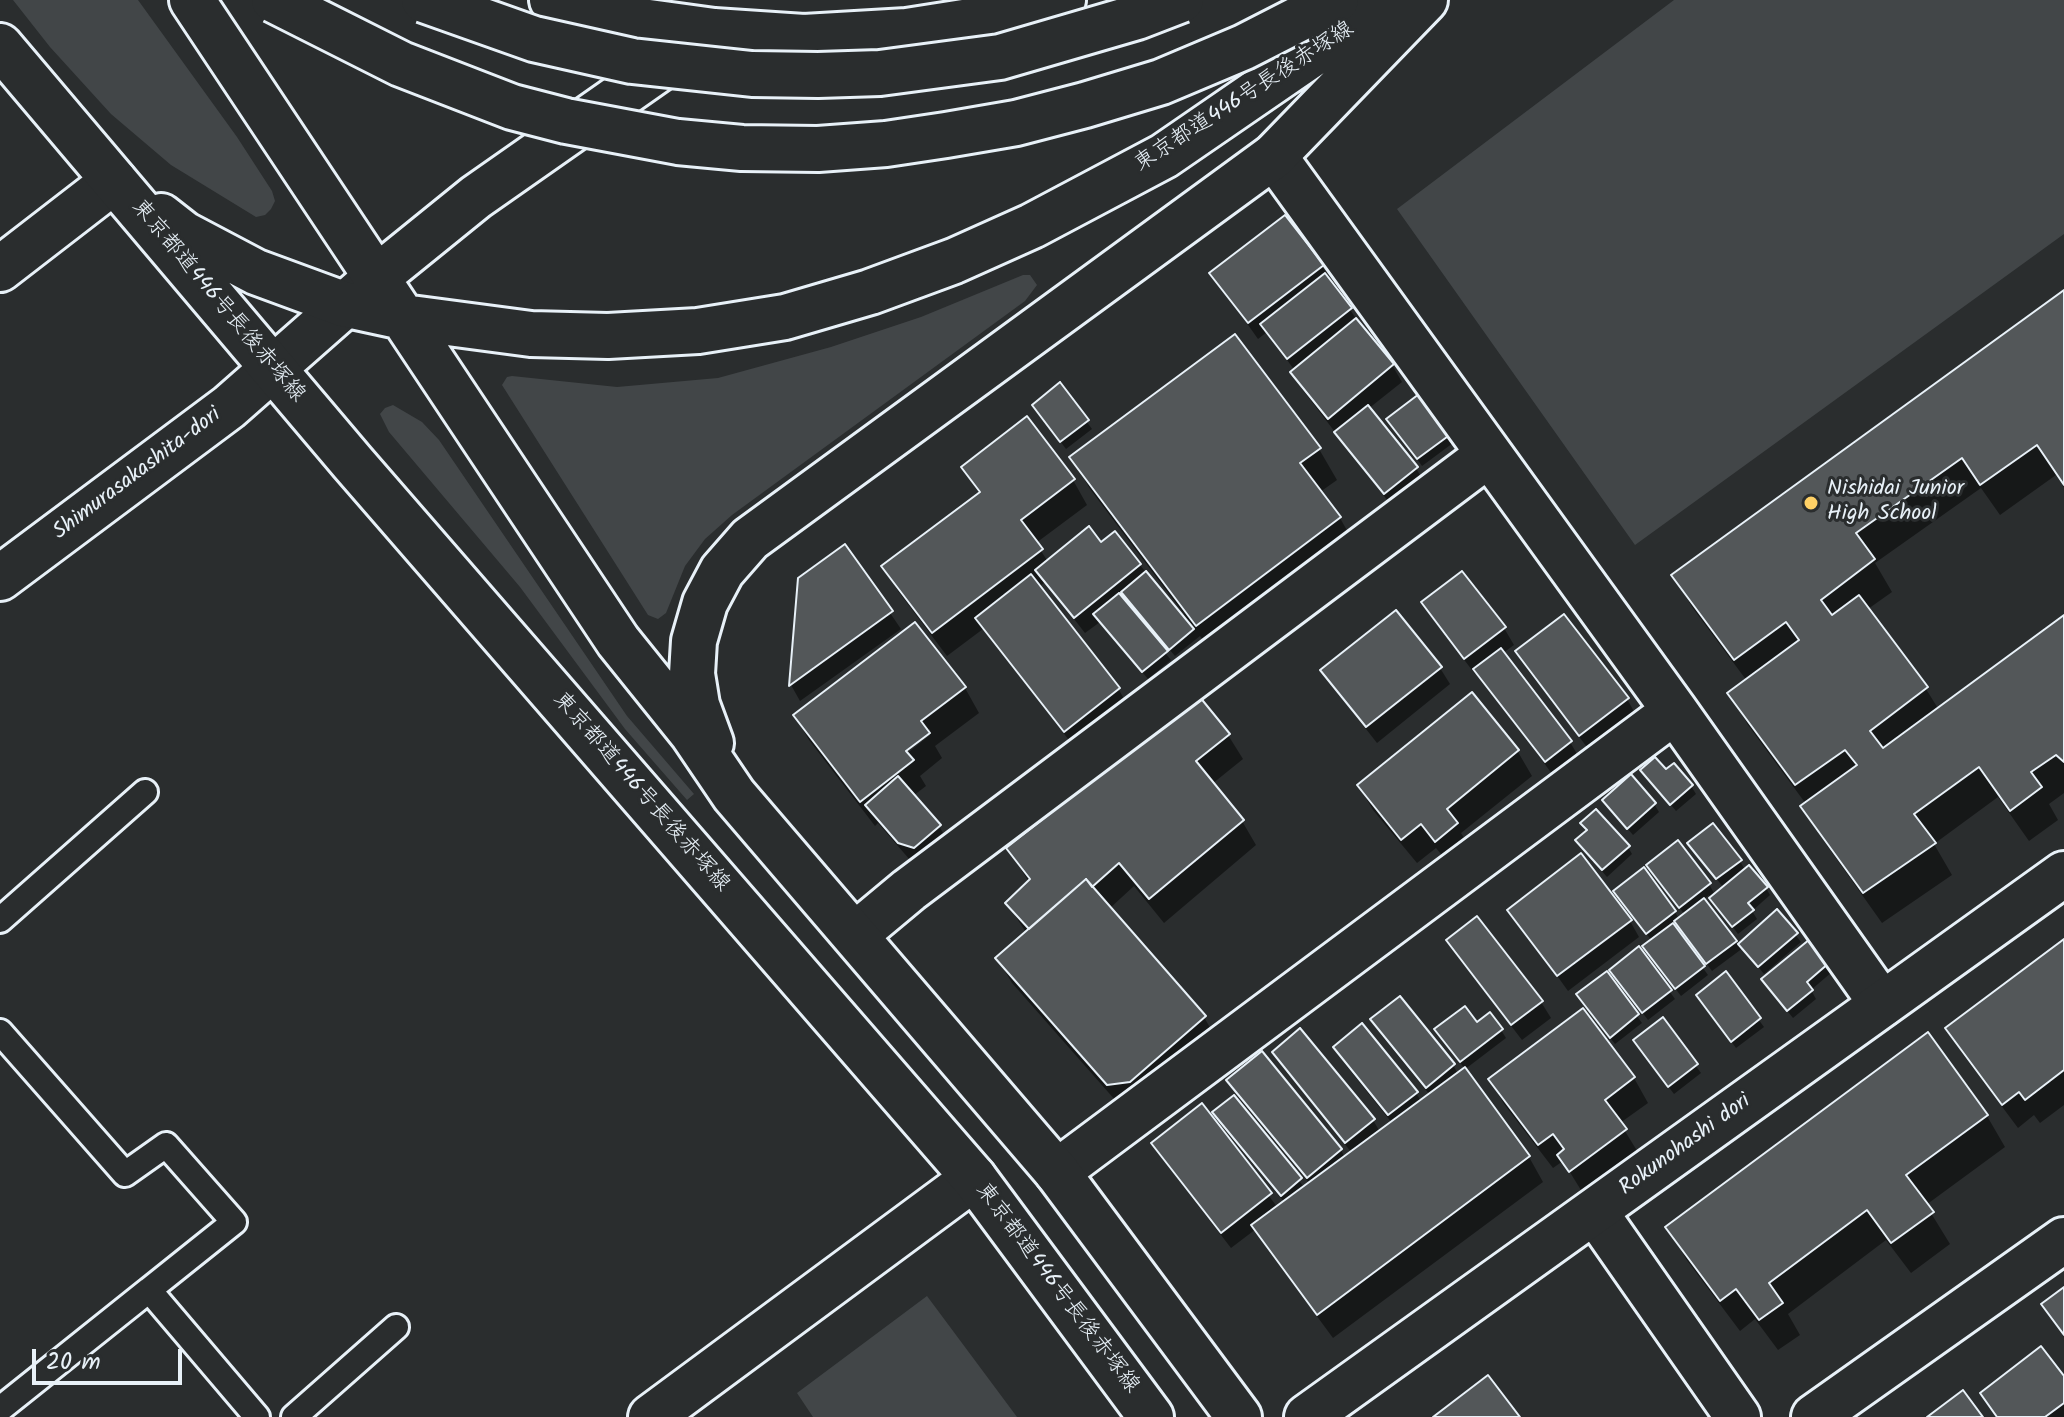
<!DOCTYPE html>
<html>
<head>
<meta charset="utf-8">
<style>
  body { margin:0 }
  #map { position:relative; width:2064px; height:1417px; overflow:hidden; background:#2a2d2e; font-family:Kalam,sans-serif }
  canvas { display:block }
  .scale { position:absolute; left:32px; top:1349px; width:150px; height:36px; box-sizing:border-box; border:4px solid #e8f1f8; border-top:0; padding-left:10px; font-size:24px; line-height:28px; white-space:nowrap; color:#e8f1f8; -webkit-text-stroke:6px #2a2d2e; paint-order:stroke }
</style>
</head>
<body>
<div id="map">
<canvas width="2064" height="1417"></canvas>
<div class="scale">20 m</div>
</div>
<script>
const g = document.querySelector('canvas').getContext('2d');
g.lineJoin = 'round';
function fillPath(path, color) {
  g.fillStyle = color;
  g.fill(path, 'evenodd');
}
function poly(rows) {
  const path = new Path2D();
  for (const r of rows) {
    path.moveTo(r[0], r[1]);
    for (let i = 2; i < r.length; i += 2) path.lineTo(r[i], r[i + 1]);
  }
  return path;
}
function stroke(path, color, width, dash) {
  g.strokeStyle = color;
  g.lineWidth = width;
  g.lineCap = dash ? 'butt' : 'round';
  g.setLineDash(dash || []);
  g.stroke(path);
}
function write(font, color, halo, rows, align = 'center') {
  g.font = font + ' Kalam,"Klee One",sans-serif';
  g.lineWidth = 6;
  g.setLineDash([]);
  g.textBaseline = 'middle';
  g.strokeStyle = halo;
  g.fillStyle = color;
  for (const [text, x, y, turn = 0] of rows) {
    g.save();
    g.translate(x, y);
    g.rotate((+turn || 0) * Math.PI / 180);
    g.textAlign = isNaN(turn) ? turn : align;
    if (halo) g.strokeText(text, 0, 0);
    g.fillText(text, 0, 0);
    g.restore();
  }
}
const green = poly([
  [13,0,138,0,237,137,272,191,275,201,271,209,265,215,256,217,171,165,111,114,50,47],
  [1674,0,2064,0,2064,234,1635,545,1397,209],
  [1023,275,1030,275,1037,285,1025,301,732,515,705,539,685,566,666,613,658,619,648,615,502,385,507,377,512,376,617,387,718,378,831,347,921,317],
  [393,405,422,422,439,440,627,716,694,794,687,800,625,729,520,587,389,432,380,414,385,408],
  [927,1296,1017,1417,813,1417,797,1393]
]);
const shadow = poly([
  [1322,266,1360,325,1392,365,1402,382,1368,409,1416,468,1425,484,1394,509,1302,389,1293,373,1295,371,1267,332,1258,339,1212,274],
  [2064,293,2064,487,2056,475,2000,515,1981,488,1875,563,1892,592,1868,609,1926,689,1939,710,2064,618,2064,793,2049,804,2058,820,2029,841,1998,797,1934,844,1952,875,1882,923,1821,837,1803,806,1806,804,1748,725,1730,694,1747,681,1692,607,1674,576],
  [1060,385,1092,429,1066,449,1039,413],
  [1389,419,1449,436,1453,443,1422,466],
  [1319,449,1337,480,1320,492,1340,518,1358,550,1215,656,1200,636,1175,656,1127,600,1124,602,1171,660,1148,679,1100,622,1085,633,1045,582,1039,587,1119,690,1128,706,1075,748,983,629,947,656,898,591,884,566,980,495,963,467,1073,480,1087,505,1036,543,1048,562,1101,545,1115,534,1181,616,1184,614,1090,489,1072,458],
  [845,547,901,629,800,701,791,685,799,579],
  [1462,573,1504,628,1514,645,1503,653,1570,742,1580,759,1555,778,1478,673,1475,674,1433,619,1423,603],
  [915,624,965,688,979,713,935,746,942,758,920,776,926,786,913,796,939,826,949,843,924,864,910,860,878,823,875,826,809,740,795,716],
  [930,729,930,735,900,759,897,756],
  [1518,652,1627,699,1636,715,1590,751,1527,669],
  [1440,668,1450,684,1377,743,1333,687,1323,671],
  [1471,694,1518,752,1532,776,1461,833,1471,849,1450,865,1436,848,1417,863,1373,810,1359,786],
  [1228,735,1243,759,1212,784,1242,821,1256,845,1164,923,1134,886,1109,909,1204,1017,1218,1042,1123,1109,1012,983,998,959,1027,934,1007,903,1029,882,1008,849],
  [1643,771,1665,772,1691,786,1696,794,1676,811],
  [1604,801,1654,804,1659,812,1633,835],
  [1583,823,1628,847,1632,854,1607,877,1582,848,1588,832],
  [1694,851,1740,861,1745,870,1766,888,1770,895,1752,911,1757,919,1738,934,1709,895,1703,900,1738,946,1777,912,1801,942,1764,974,1743,948,1712,971,1676,922,1672,925,1708,975,1681,996,1649,954,1652,941,1620,899,1675,912,1679,919,1685,915,1653,873,1709,884,1715,895,1724,888],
  [1510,910,1630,921,1639,937,1568,991],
  [1449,941,1541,1002,1551,1018,1522,1040,1458,957],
  [2064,942,2064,1105,2040,1123,2034,1115,2018,1128,1962,1053,1948,1029],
  [1639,949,1675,999,1648,1020,1616,978],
  [1828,964,1832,972,1811,990,1816,999,1793,1018,1768,987],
  [1606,974,1642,1023,1615,1044,1583,1003],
  [1725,974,1764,1027,1736,1048,1703,1003],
  [1583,1011,1634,1078,1648,1103,1620,1123,1639,1154,1584,1195,1563,1161,1553,1168,1504,1104,1490,1080],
  [1372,1020,1453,1065,1458,1074,1465,1069,1441,1037,1477,1025,1501,1030,1506,1038,1464,1070,1529,1157,1543,1182,1333,1338,1268,1250,1256,1229,1231,1248,1163,1160,1154,1144,1201,1106,1278,1208,1285,1203,1224,1129,1215,1112,1233,1097,1304,1187,1310,1184,1238,1097,1229,1081,1341,1150,1345,1158,1352,1153,1284,1069,1274,1052,1373,1120,1380,1132,1392,1123,1345,1064,1335,1047,1416,1093,1421,1101,1430,1095,1382,1036],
  [1662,1020,1701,1073,1674,1094,1640,1049],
  [1987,1116,2005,1147,1926,1205,1950,1244,1911,1273,1886,1240,1788,1314,1800,1335,1778,1350,1755,1319,1740,1331,1686,1259,1668,1227],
  [2064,1379,2064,1417,1997,1417,1982,1394]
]);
const building = poly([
  [1285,215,1324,265,1248,323,1209,273,1285,215],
  [1325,273,1352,308,1287,359,1260,324,1325,273],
  [2064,290,2064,485,2037,445,1980,485,1962,458,1856,533,1875,559,1821,600,1832,615,1859,595,1928,687,1870,731,1883,748,2064,615,2064,762,2056,755,2031,772,2042,787,2010,811,1979,767,1914,814,1936,843,1863,893,1800,806,1857,765,1845,750,1795,785,1727,693,1799,640,1786,622,1734,660,1671,575,2064,290],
  [1356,318,1394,364,1328,419,1290,372,1356,318],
  [1235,334,1321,448,1300,463,1341,517,1196,626,1069,457,1235,334],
  [1060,382,1089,420,1060,442,1032,405,1060,382],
  [1419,394,1451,434,1417,459,1386,419,1419,394],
  [1368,405,1418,467,1384,494,1334,432,1368,405],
  [1027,416,1075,479,1021,520,1043,549,932,633,881,566,980,492,961,467,1027,416],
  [1089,526,1101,542,1115,531,1141,564,1074,618,1035,570,1089,526],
  [845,544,893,611,789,686,798,578,845,544],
  [1146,571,1194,629,1169,650,1121,592,1146,571],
  [1462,571,1506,627,1464,659,1421,602,1462,571],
  [1031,574,1120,688,1064,732,975,618,1031,574],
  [1119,593,1168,651,1142,672,1093,614,1119,593],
  [1396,610,1442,667,1366,727,1320,670,1396,610],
  [1564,614,1629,698,1579,736,1515,651,1564,614],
  [915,622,966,687,921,721,930,733,906,751,914,760,860,802,793,715,915,622],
  [1501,648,1572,741,1545,762,1473,669,1501,648],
  [1472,692,1519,750,1447,809,1458,823,1435,842,1421,824,1401,840,1357,785,1472,692],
  [1199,696,1230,734,1196,761,1244,820,1149,899,1119,863,1092,887,1086,879,1029,929,1005,903,1030,879,1006,848,1199,696],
  [1655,757,1666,769,1674,763,1693,785,1670,805,1640,770,1655,757],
  [1631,774,1656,803,1627,829,1602,800,1631,774],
  [898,776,941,825,914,848,898,843,865,805,898,776],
  [1596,809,1630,846,1602,870,1575,840,1587,830,1580,823,1596,809],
  [1713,823,1742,860,1716,879,1687,843,1713,823],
  [1678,840,1711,883,1679,908,1646,865,1678,840],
  [1581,853,1632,920,1557,976,1507,910,1581,853],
  [1749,865,1768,887,1748,903,1754,910,1732,927,1709,898,1749,865],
  [1644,867,1676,911,1646,934,1613,891,1644,867],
  [1086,879,1206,1016,1130,1082,1107,1085,995,958,1086,879],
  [1704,898,1737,941,1706,964,1674,921,1704,898],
  [1777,909,1798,933,1758,967,1738,944,1777,909],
  [1477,916,1543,1001,1511,1025,1446,940,1477,916],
  [1673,923,1705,966,1675,989,1642,946,1673,923],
  [1810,939,1829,963,1807,982,1813,990,1787,1011,1761,979,1810,939],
  [2064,939,2064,1070,2025,1100,2019,1092,2002,1105,1945,1028,2064,939],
  [1639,946,1672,990,1642,1013,1609,970,1639,946],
  [1607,971,1639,1014,1610,1038,1576,994,1607,971],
  [1726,971,1761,1018,1731,1042,1696,995,1726,971],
  [1400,996,1455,1064,1426,1088,1370,1019,1400,996],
  [1465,1006,1477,1022,1490,1012,1503,1029,1460,1062,1434,1029,1465,1006],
  [1583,1008,1635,1077,1605,1100,1627,1129,1569,1172,1557,1155,1564,1149,1553,1134,1538,1145,1488,1079,1583,1008],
  [1663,1017,1698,1064,1668,1087,1633,1040,1663,1017],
  [1362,1023,1418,1092,1388,1115,1333,1047,1362,1023],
  [1300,1028,1375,1119,1345,1143,1272,1052,1300,1028],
  [1928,1032,1988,1115,1906,1175,1934,1212,1891,1243,1867,1210,1769,1283,1783,1303,1759,1320,1736,1289,1720,1301,1665,1227,1928,1032],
  [1262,1051,1342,1149,1307,1178,1226,1080,1262,1051],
  [1465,1067,1530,1156,1317,1315,1251,1225,1465,1067],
  [1234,1095,1302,1178,1281,1196,1212,1112,1234,1095],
  [1202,1103,1272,1193,1221,1233,1151,1143,1202,1103],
  [2064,1287,2064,1335,2041,1304,2064,1287],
  [2041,1346,2064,1376,2064,1403,2045,1417,1997,1417,1980,1393,2041,1346],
  [1488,1375,1520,1417,1433,1417,1488,1375],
  [1963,1390,1983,1417,1927,1417,1963,1390]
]);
const service = poly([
  [0,920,145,792],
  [0,1032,125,1174,166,1145,234,1222,149,1290,257,1417],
  [0,1409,149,1290],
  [294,1417,396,1327]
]);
const minor = poly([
  [1274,156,1675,711,1882,1004],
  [0,269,114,181],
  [855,935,909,890,1488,455],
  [1057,1172,1675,711],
  [1595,1212,1738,1417],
  [651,1417,974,1178],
  [1814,1417,2064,1240]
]);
const tertiary = poly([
  [0,578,229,407,371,282],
  [1307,1417,2064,874]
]);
const secondary = poly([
  [192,0,618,641,692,733,734,795,1057,1172,1239,1417],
  [552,0,612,17,714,31,804,37,907,31,1008,15,1063,0],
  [0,46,353,463,974,1178,1151,1417],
  [161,216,184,234,256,272,343,304,403,317,531,334,608,336,698,331,785,317,870,292,954,261,1032,226,1164,156,1391,0],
  [376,278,476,197,686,50],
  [711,743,697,705,692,674,694,641,705,603,722,571,750,539,1274,156,1425,0]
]);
const motorwayBridge = poly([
  [274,0,401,64,512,107,566,121,678,142,742,148,818,149,886,144,946,135,1016,123,1085,105,1161,82,1244,47,1336,0],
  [424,0,534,39,632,61,752,74,818,75,880,73,1000,57,1137,17,1181,0]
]);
const markers = [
  [1811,503,8,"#ffd166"]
];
const streetNames = [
  ["東京都道446号長後赤塚線",1245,98,-33],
  ["東京都道446号長後赤塚線",217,302,50],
  ["Shimurasakashita-dori",138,475,-37],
  ["東京都道446号長後赤塚線",640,793,49],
  ["Rokunohashi dori",1686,1146,-36],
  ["東京都道446号長後赤塚線",1056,1289,53]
];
const poiNames = [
  ["Nishidai Junior",1827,490],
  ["High School",1827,515]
];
fillPath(green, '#424648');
fillPath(shadow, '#0007');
fillPath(building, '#535759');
stroke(building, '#e8f1f8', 2);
stroke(service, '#e8f1f8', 30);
stroke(minor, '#e8f1f8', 50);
stroke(tertiary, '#e8f1f8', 50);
stroke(secondary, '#e8f1f8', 50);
stroke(service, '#2a2d2e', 24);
stroke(minor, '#2a2d2e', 44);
stroke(tertiary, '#2a2d2e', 44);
stroke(secondary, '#2a2d2e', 44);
stroke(motorwayBridge, '#e8f1f8', 50, []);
stroke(motorwayBridge, '#2a2d2e', 44);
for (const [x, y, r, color] of markers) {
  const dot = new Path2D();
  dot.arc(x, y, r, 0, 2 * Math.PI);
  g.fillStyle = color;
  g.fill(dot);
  stroke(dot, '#2a2d2e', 3);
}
write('22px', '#e8f1f8', '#2a2d2e', streetNames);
write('22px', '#e8f1f8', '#2a2d2e', poiNames, 'left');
</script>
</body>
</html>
